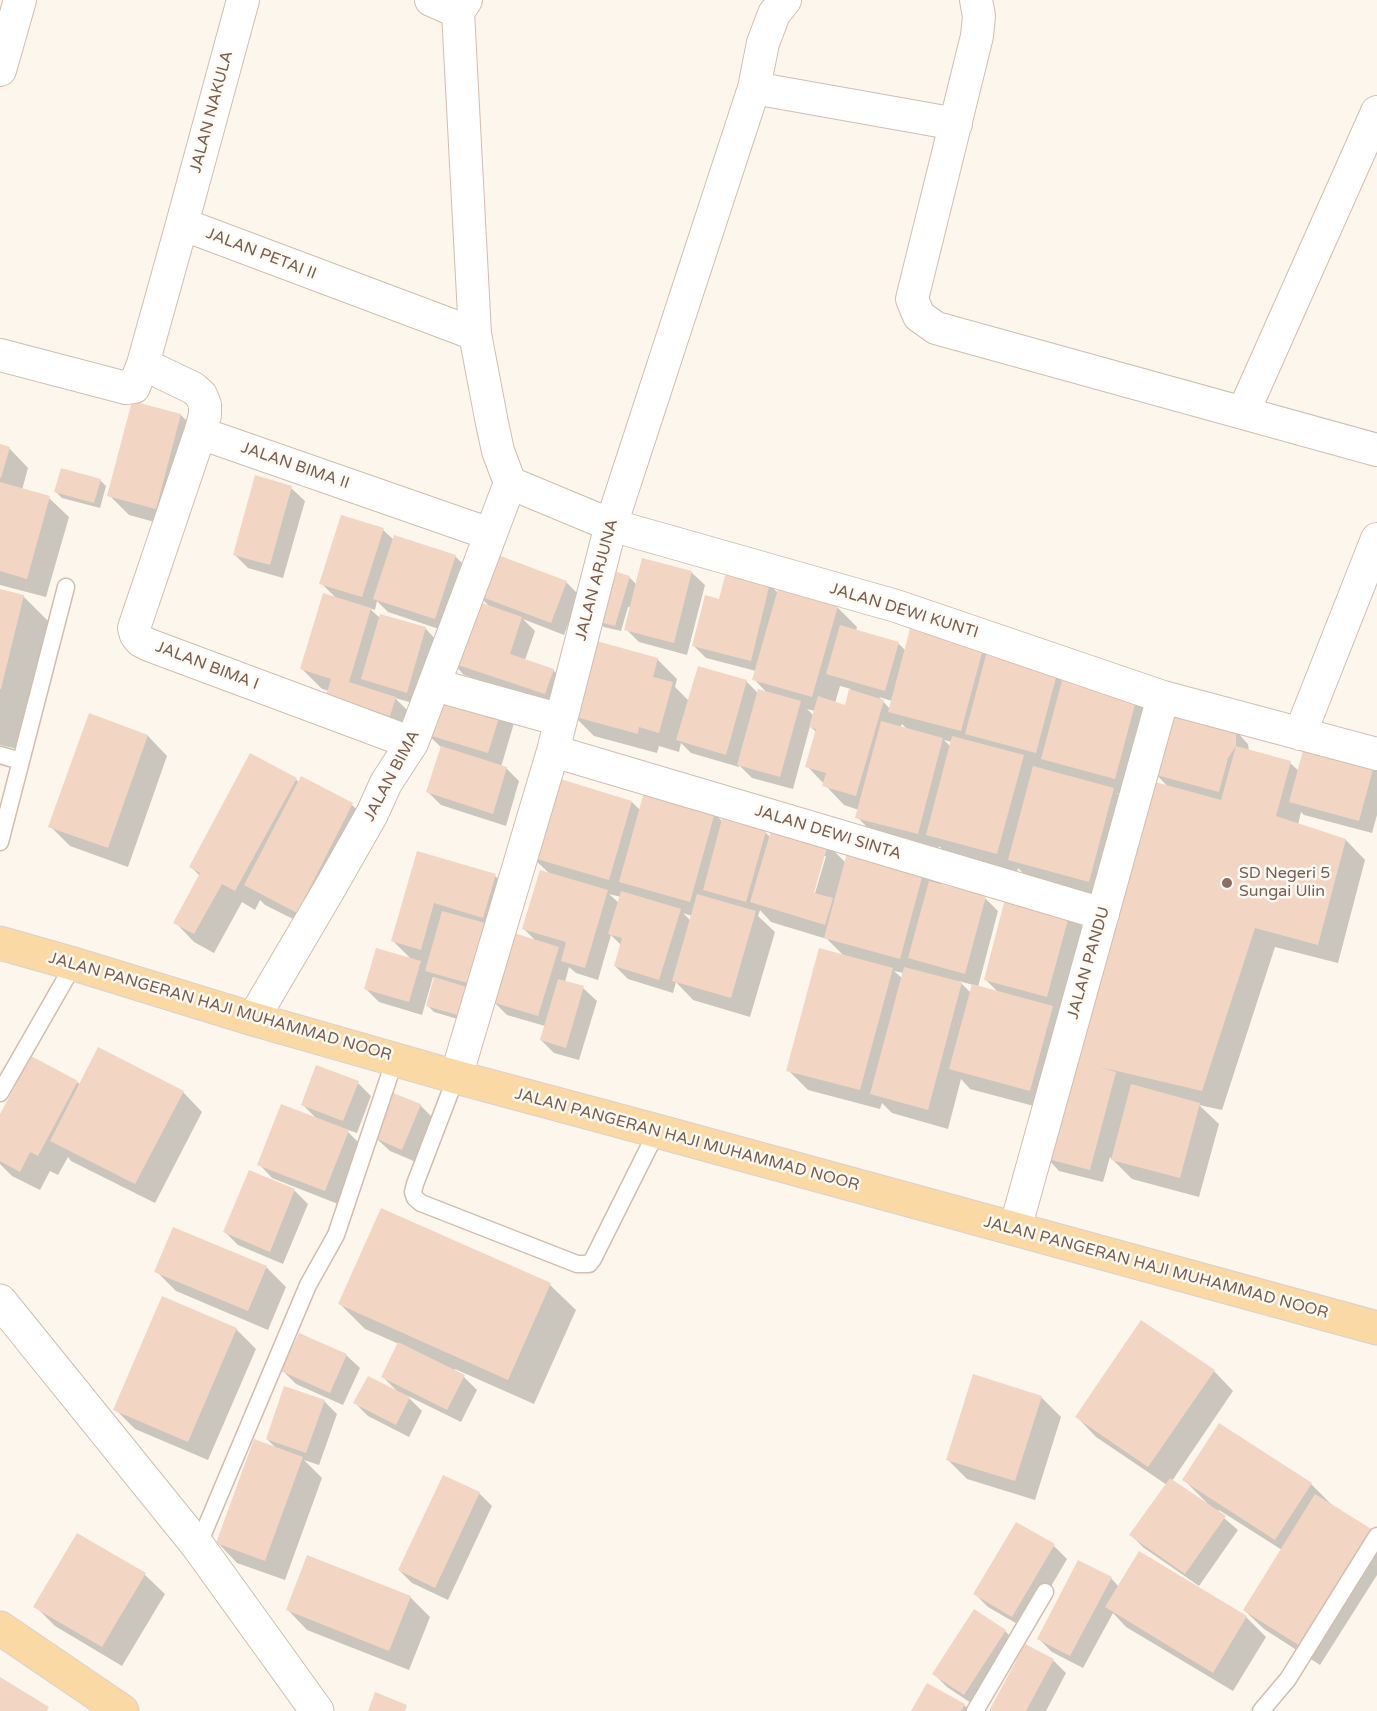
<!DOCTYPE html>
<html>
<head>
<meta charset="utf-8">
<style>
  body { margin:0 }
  canvas { display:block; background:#fdf6ec }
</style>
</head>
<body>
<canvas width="1377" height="1711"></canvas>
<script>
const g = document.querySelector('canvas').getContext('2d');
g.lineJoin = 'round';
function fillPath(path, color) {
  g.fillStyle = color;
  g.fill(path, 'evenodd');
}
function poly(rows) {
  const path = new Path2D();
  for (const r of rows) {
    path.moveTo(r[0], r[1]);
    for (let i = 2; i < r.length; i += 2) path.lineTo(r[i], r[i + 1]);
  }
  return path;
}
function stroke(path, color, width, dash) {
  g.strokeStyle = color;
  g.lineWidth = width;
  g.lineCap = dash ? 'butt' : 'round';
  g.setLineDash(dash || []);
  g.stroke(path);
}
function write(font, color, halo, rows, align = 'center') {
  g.font = font + ' "Varela Round",sans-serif';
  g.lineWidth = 5;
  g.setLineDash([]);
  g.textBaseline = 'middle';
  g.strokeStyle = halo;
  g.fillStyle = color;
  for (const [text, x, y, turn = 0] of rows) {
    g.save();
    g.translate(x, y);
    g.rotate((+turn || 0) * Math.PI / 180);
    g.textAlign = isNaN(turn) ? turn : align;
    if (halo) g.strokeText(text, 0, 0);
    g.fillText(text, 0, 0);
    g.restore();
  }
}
const shadow = poly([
  [134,403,181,415,200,435,176,528,129,515,109,495],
  [0,446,9,448,28,468,22,490,49,498,69,517,46,597,0,585],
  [100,480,106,486,100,508,62,498,56,492],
  [291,488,305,501,283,578,248,568,234,554],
  [383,530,394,540,455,556,468,569,448,632,388,612,377,601,375,610,369,608,380,618,425,628,438,642,420,705,395,698,415,718,410,734,329,691,322,689,302,669,336,598,321,583],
  [691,572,705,585,687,655,639,642,626,629,631,607,628,607,621,631,604,627,598,621,629,577,637,585],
  [566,582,579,595,564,635,523,619,535,631,525,660,553,670,566,683,558,706,464,675,451,661,490,607,476,593],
  [770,585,778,593,837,607,857,627,856,631,898,643,906,651,982,650,990,658,1057,676,1063,682,1136,698,1155,718,1134,798,1117,793,1133,809,1109,900,1029,879,1018,868,1017,873,947,854,939,846,937,853,877,837,857,817,859,810,844,805,807,766,816,732,810,726,793,789,752,778,739,765,739,767,691,753,681,743,679,752,659,746,657,753,594,736,574,716,657,659,677,679,675,687,689,701,746,681,758,693,768,694,754,679,756,671,706,658,693,645,720,601],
  [840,686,851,689,846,707,835,703],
  [879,697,892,701,890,709],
  [807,709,815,711,814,716],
  [902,724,908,730,900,728],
  [944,740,952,742,951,747],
  [0,591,23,596,49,622,18,749,0,745],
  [440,690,514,723,501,767,506,768,519,781,506,826,441,805,428,792,442,748,427,734],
  [90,715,148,736,167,756,128,867,70,846,50,826],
  [1235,730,1248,744,1249,751,1290,763,1299,771,1377,766,1377,815,1372,833,1304,815,1301,812,1298,825,1346,840,1365,860,1338,963,1275,947,1222,1110,1199,1105,1219,1124,1199,1197,1132,1179,1110,1157,1103,1182,1059,1171,1046,1157,1168,787,1155,773],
  [302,778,352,805,372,824,317,931,265,905,260,900,255,910,242,902,214,953,194,942,175,922,200,876,190,866,296,779,299,783],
  [632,802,641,811,714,813,723,822,765,832,771,838,828,845,846,863,924,867,944,887,985,898,998,911,978,987,999,993,985,979,1069,914,1089,933,1067,1016,1058,1013,1072,1027,1049,1110,970,1089,961,1079,948,1129,892,1113,882,1103,880,1109,808,1090,788,1070,844,956,827,939,771,922,760,910,758,916,775,932,750,1017,693,1000,676,982,673,993,628,979,615,966,621,945,611,935,598,980,576,973,569,967,565,982,583,988,597,1001,579,1060,554,1053,541,1040,545,1026,507,1015,494,1002,536,941,524,929,550,874,532,857],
  [823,856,826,856,813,900,810,900],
  [609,894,621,897,619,903],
  [683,913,692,916,691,921],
  [894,971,904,973,903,979],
  [959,981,973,985,971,993],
  [418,853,495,876,515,895,471,1023,434,1012,428,1006,435,979,433,977,422,1015,379,1002,366,989,412,960,392,940],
  [77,1082,81,1085,183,1092,202,1112,155,1203,71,1161,68,1157,58,1175,50,1171,40,1190,12,1176,0,1164,0,1117],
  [358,1083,371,1096,357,1133,345,1129,361,1145,338,1204,272,1178,259,1164,318,1120,303,1105],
  [420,1105,433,1118,416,1162,390,1151,376,1138],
  [250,1172,295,1191,308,1204,283,1264,238,1245,225,1232],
  [174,1229,267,1268,286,1287,268,1330,176,1291,156,1271],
  [550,1285,576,1310,534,1404,455,1369,454,1372,464,1377,477,1390,461,1422,406,1395,422,1411,409,1437,368,1416,355,1403,398,1392,383,1377,399,1344,365,1329,340,1304],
  [236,1329,256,1349,208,1460,135,1429,115,1409],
  [346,1355,360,1368,343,1405,296,1384,283,1371],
  [1214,1371,1233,1391,1172,1481,1205,1504,1207,1503,1184,1480,1311,1484,1331,1504,1377,1536,1377,1575,1320,1665,1264,1629,1244,1610,1282,1550,1219,1510,1217,1512,1238,1530,1199,1586,1144,1548,1131,1535,1167,1485,1096,1437,1077,1417],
  [1041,1397,1061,1417,1035,1500,967,1479,947,1459],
  [324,1401,337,1414,319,1465,304,1460,322,1478,285,1580,237,1563,218,1543,278,1450,267,1439],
  [479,1493,492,1506,448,1600,412,1583,399,1570],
  [78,1535,145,1575,165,1594,122,1666,55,1626,35,1606],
  [1054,1546,1067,1559,1026,1629,988,1607,975,1594],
  [1111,1578,1119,1587,1246,1617,1266,1637,1233,1691,1126,1627,1113,1613,1083,1668,1052,1652,1039,1639],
  [410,1597,430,1617,409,1670,307,1630,288,1610],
  [975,1611,1005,1631,1018,1644,977,1707,947,1687,934,1674],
  [1053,1660,1066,1673,1046,1711,991,1711],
  [928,1685,964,1705,970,1711,912,1711]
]);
const building = poly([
  [132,401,181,414,156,509,107,496],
  [0,444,10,447,1,478,0,478],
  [61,468,101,479,94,503,54,492],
  [255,475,292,486,270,565,233,555],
  [0,482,50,496,27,579,0,571],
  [341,515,384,528,362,597,319,584],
  [394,535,456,555,435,619,373,599],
  [490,552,567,581,551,623,474,594],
  [642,558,692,571,674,643,624,630],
  [611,570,630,576,615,626,596,621],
  [726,572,770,583,751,661,692,646,705,595,719,599],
  [0,589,24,595,1,689,0,689],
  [778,589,838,606,812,697,752,680],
  [323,593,371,608,349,682,396,697,390,716,326,696,331,679,300,669],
  [471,599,522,617,510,654,554,669,545,694,449,662],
  [380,614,426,627,407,693,361,679],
  [840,625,899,642,885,691,826,674],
  [910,629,983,649,961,731,888,712],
  [593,640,658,658,653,677,673,682,659,733,639,727,638,734,572,716],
  [986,655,1057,674,1036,753,965,734],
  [698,666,747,680,726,755,676,740],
  [1063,677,1137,697,1115,779,1041,759],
  [439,689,502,708,488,753,425,734],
  [758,689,801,701,780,777,737,765],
  [849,689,884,700,856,796,822,786,826,773,805,767,816,729,809,727,818,696,845,705],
  [1169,712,1236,729,1236,746,1291,761,1276,816,1346,839,1318,945,1255,928,1202,1091,1100,1067,1116,1072,1090,1170,1044,1158,1148,780,1221,800,1236,746,1228,758,1219,792,1153,774],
  [89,713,148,735,108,848,48,827],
  [881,721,943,738,918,834,855,818],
  [952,736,1024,755,997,854,926,835],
  [1305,743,1375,762,1359,821,1289,802],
  [441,746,507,767,493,814,426,792],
  [250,753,297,778,235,891,222,884,194,934,173,923,200,873,189,867],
  [1033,766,1114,788,1089,882,1008,860],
  [301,776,353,803,297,913,244,885],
  [554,777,632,801,609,880,530,857],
  [644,792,715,812,690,902,619,882],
  [722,819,766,831,746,902,703,890],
  [772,827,828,844,814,893,833,898,825,925,750,902],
  [849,846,925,866,900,959,824,938],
  [417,851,496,874,483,918,434,903,421,950,391,941],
  [540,870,608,890,585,968,561,961,566,942,522,929],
  [929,881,986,896,965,974,908,958],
  [621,891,681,909,659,980,614,966,622,938,608,934],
  [697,894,756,911,731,998,672,981],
  [1006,895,1070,912,1047,997,984,980],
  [442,911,489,924,471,984,425,971],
  [514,933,559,947,538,1016,492,1002],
  [376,948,421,961,409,1002,364,989],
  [819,948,893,968,860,1090,786,1071],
  [904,967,962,982,928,1110,870,1094],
  [434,977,473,989,465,1017,426,1006],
  [558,979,584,986,566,1048,540,1040],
  [972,984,1053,1006,1030,1091,949,1069],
  [98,1047,184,1091,135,1184,50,1141],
  [31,1056,78,1081,38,1156,30,1152,20,1172,0,1161,0,1114],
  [316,1065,359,1081,343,1121,301,1105],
  [1131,1084,1200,1103,1180,1178,1111,1160],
  [393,1093,421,1104,402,1150,375,1138],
  [281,1104,349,1130,325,1191,257,1165],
  [249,1170,295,1189,270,1252,223,1232],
  [381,1208,551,1283,508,1380,338,1304],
  [173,1227,267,1266,248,1311,154,1272],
  [162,1296,237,1328,188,1442,113,1410],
  [1141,1320,1215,1370,1148,1467,1075,1417],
  [299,1333,347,1354,330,1393,281,1371],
  [398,1342,465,1375,447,1410,381,1377],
  [973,1374,1042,1396,1015,1481,946,1460],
  [368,1376,410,1397,396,1425,353,1403],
  [284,1386,325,1400,306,1453,266,1439],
  [1219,1423,1312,1483,1275,1540,1182,1480],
  [254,1439,303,1457,265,1561,216,1543],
  [443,1475,480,1492,435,1588,398,1570],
  [1170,1478,1226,1516,1185,1574,1129,1535],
  [1315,1494,1373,1530,1300,1646,1243,1610],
  [1016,1522,1055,1544,1012,1617,973,1594],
  [77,1533,146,1573,102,1647,33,1607],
  [1139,1551,1247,1616,1213,1673,1105,1607],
  [307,1555,411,1596,389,1651,286,1610],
  [1078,1560,1112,1577,1070,1656,1037,1639],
  [974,1609,1006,1630,964,1695,932,1674],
  [1025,1644,1054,1659,1026,1711,989,1711],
  [0,1677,49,1707,47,1711,0,1711],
  [927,1683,965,1704,961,1711,911,1711],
  [375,1692,407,1705,405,1711,368,1711]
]);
const service = poly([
  [0,755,21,761],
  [0,842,66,587],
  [456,1077,415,1184,413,1192,415,1198,421,1203,577,1264,589,1264,593,1259,657,1131],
  [0,1093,74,964],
  [198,1546,308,1285,336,1235,395,1059],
  [975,1711,1045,1592],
  [1261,1711,1288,1679,1377,1536]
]);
const minor = poly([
  [431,0,458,12],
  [466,0,458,12,475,334,492,423,498,451,510,483],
  [976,0,979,16,977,36,912,299,919,316,936,328,1377,450],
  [0,70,20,0],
  [754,88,956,124],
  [182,224,243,0],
  [0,355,126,388,134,387,143,364,182,224,475,334],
  [143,364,193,388,201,395,205,405,205,415,200,433,490,534],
  [1243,413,1377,112],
  [200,433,134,628,136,635,141,641,149,645,412,743],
  [510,483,611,525,896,606,1163,697,1377,754],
  [435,685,561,720],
  [1300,734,1377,539],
  [553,751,1103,914],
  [253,1019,330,888,372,814,386,783,412,743,510,483],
  [456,1077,553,751,611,525,754,88,763,43,774,14,785,0],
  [1015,1229,1163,697]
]);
const tertiary = poly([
  [0,1301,198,1546,317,1711]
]);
const primary = poly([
  [0,943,74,964,253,1019,456,1077,657,1131,1377,1328],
  [0,1628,122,1711]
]);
const markers = [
  [1227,883,6,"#8d6e63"]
];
const streetNames = [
  ["JALAN NAKULA",212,112,-75],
  ["JALAN PETAI II",261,254,21],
  ["JALAN BIMA II",295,466,19],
  ["JALAN ARJUNA",597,580,-75],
  ["JALAN DEWI KUNTI",904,611,17],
  ["JALAN BIMA I",207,666,21],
  ["JALAN BIMA",392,776,-62],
  ["JALAN DEWI SINTA",828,833,17],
  ["JALAN PANDU",1089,963,-74],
  ["JALAN PANGERAN HAJI MUHAMMAD NOOR",220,1007,16],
  ["JALAN PANGERAN HAJI MUHAMMAD NOOR",687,1140,15],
  ["JALAN PANGERAN HAJI MUHAMMAD NOOR",1156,1268,15]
];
const educationNames = [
  ["SD Negeri 5",1239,874],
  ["Sungai Ulin",1239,892]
];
fillPath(shadow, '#0003');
fillPath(building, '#f3d5c3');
stroke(service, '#d1beb0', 19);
stroke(minor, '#d1beb0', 34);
stroke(tertiary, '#d1beb0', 35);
stroke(primary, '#dad1cd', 35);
stroke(service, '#fff', 16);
stroke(minor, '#fff', 32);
stroke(tertiary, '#fff', 33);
stroke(primary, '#fbd9a5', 33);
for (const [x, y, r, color] of markers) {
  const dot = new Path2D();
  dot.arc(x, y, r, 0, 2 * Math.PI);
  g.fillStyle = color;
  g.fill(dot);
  stroke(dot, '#fffaf3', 2);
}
write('16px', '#7a5c4d', '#fffaf3', streetNames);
write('16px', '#785e54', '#fffaf3', educationNames, 'left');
</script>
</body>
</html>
